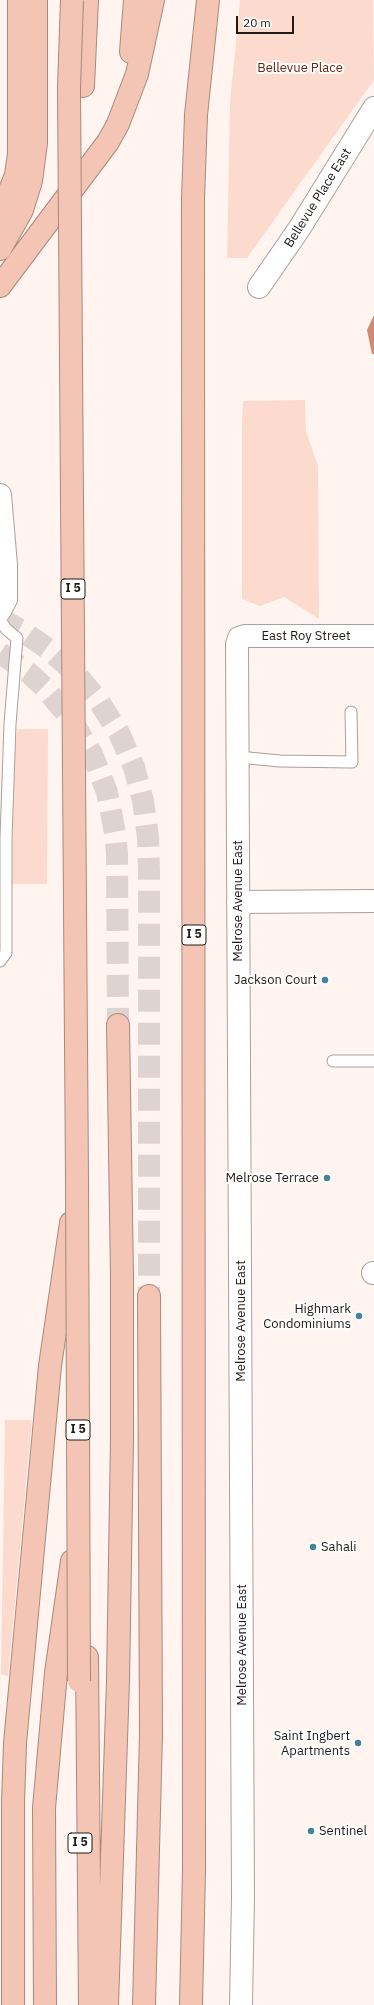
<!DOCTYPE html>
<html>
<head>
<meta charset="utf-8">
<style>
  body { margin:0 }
  #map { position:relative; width:374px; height:2005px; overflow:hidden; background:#fff4f0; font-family:"IBM Plex Sans",sans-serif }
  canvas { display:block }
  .scale { position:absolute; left:236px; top:16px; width:58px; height:18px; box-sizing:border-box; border:2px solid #1e1a18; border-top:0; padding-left:5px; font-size:12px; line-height:14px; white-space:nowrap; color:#1e1a18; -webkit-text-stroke:3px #fff; paint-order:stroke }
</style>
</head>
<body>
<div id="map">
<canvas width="374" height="2005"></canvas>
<div class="scale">20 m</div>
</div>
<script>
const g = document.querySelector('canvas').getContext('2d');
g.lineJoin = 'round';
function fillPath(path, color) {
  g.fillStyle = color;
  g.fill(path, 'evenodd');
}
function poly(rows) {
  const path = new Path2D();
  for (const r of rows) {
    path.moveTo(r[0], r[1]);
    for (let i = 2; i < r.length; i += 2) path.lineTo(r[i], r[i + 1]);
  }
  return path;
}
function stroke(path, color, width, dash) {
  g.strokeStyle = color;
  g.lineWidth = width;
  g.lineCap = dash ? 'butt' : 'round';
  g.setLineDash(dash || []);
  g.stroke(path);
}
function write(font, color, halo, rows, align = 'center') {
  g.font = font + ' "IBM Plex Sans",sans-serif';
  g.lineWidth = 4;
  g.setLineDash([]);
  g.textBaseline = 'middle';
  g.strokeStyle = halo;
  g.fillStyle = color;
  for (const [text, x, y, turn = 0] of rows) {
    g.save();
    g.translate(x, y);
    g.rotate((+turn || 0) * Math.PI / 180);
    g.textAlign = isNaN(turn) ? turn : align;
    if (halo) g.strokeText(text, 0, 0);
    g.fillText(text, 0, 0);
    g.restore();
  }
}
const green = poly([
  [240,0,373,0,374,80,247,258,227,258,230,103],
  [305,400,306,431,318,466,319,619,284,597,260,606,242,599,242,422,243,401],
  [17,729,48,729,47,884,1,884],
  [5,1420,32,1420,8,1676,1,1674]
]);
const water = poly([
  [374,315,374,354,372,354,367,330]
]);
const motorwayTunnel = poly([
  [0,619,21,630,51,651,77,675,100,703,119,733,134,767,143,801,148,837,149,872,149,1296],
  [0,653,29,673,44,687,71,719,92,754,107,792,115,833,117,853,118,1025]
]);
const service = poly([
  [0,620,6,629,17,638,10,724,6,838,6,953,0,961],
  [238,757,280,761,352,762,351,712],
  [333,1061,374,1061]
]);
const minor = poly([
  [259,287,299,229,374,108],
  [238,902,374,901],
  [373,1273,374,1273],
  [241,2005,243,1897,237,644,239,638,245,636,374,636]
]);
const tertiary = poly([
  [0,495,6,565,6,599,0,611]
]);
const motorway = poly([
  [131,52,135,0],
  [83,86,87,0],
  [0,215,16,175,19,154,19,0],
  [0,249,22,210,31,181,36,143,36,0],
  [0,286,108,142,118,124,137,74,153,0],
  [87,1657,90,2005],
  [13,2005,13,1803,15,1743,50,1366,71,1223],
  [45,2005,44,1808,56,1673,72,1561],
  [107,2005,118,1681,122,1439,122,1276,118,1025],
  [144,2005,151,1734,149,1296],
  [191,2005,194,1871,193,199,196,115,208,0]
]);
const motorwayBridge = poly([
  [72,0,69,88,77,1179,79,1681]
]);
const markers = [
  [325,980,4,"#438397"],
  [327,1178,4,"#438397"],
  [359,1316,4,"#438397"],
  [313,1547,4,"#438397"],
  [358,1743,4,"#438397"],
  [311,1831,4,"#438397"]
];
const shields = [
  [73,589,24],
  [194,935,24],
  [78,1430,24],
  [80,1843,24]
];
const shieldNames = [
  ["I 5",73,589],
  ["I 5",194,935],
  ["I 5",78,1430],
  ["I 5",80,1843]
];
const parkNames = [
  ["Bellevue Place",300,68]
];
const streetNames = [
  ["Bellevue Place East",318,198,-58],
  ["East Roy Street",306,636],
  ["Melrose Avenue East",238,901,-90],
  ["Melrose Avenue East",241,1321,-90],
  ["Melrose Avenue East",242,1645,-90]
];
const poiNames = [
  ["Jackson Court",317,980],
  ["Melrose Terrace",319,1178],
  ["Highmark",351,1309],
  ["Condominiums",351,1324],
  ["Sahali",321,1547,"left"],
  ["Saint Ingbert",350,1736],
  ["Apartments",350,1751],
  ["Sentinel",319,1831,"left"]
];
fillPath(green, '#fddace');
fillPath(water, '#d2896f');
stroke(motorwayTunnel, '#ddd3d0', 22, [22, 11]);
stroke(service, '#ab9f9b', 13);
stroke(minor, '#ab9f9b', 24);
stroke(tertiary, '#ab9f9b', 24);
stroke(motorway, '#a9897d', 24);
stroke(service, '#fff', 11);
stroke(minor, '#fff', 22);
stroke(tertiary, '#fff', 22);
stroke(motorway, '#f4c5b4', 22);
stroke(motorwayBridge, '#a9897d', 24, []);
stroke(motorwayBridge, '#f4c5b4', 22);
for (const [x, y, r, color] of markers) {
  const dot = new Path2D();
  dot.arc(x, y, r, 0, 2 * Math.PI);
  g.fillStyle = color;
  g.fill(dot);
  stroke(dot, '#fff', 1.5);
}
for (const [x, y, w] of shields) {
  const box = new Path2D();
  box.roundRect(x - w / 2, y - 10, w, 20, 3);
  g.fillStyle = '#fff';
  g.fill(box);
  stroke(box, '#1e1a18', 1);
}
write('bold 12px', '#1e1a18', null, shieldNames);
write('13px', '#68260b', '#fff', parkNames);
write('13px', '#1e1a18', '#fff', streetNames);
write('13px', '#1e1a18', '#fff', poiNames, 'right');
</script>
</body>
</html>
